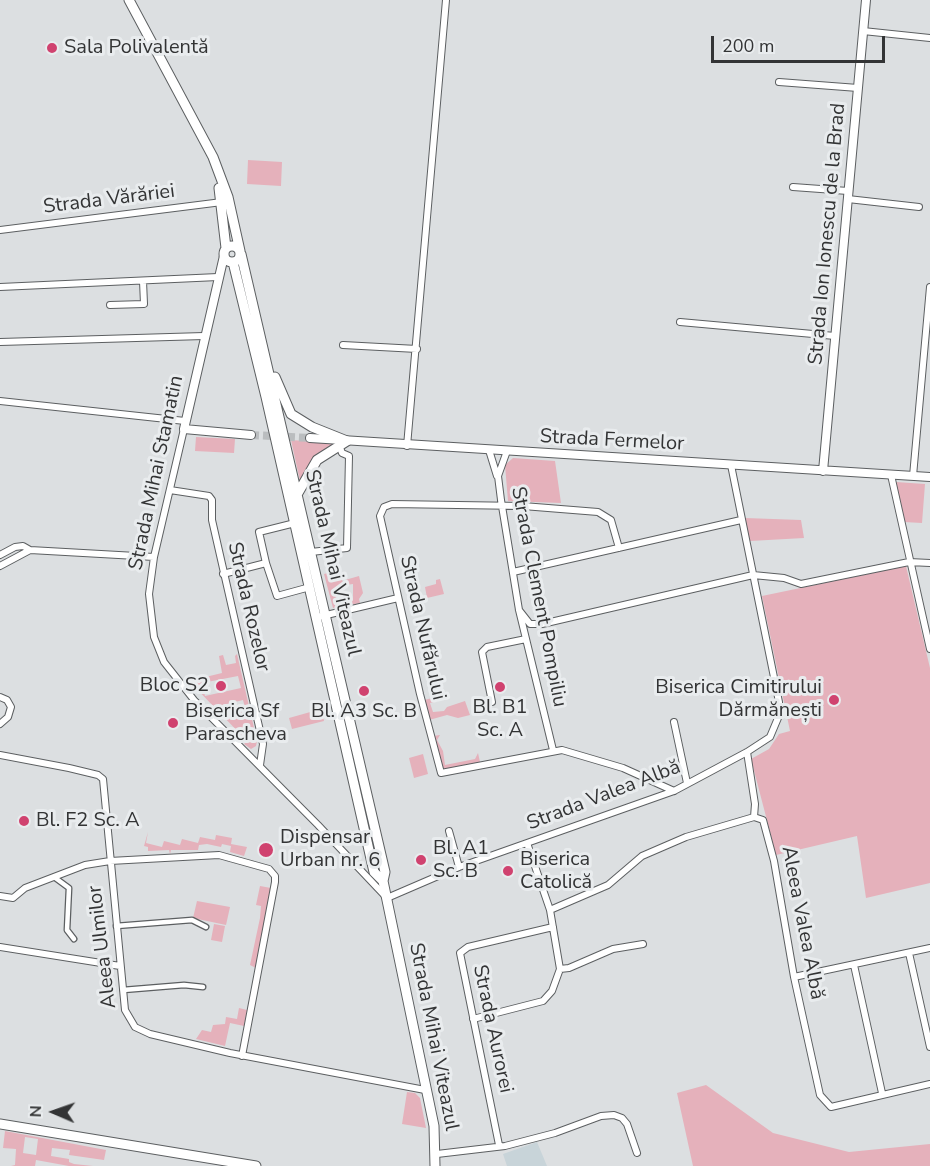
<!DOCTYPE html>
<html>
<head>
<meta charset="utf-8">
<style>
  body { margin:0 }
  #map { position:relative; width:930px; height:1166px; overflow:hidden; background:#dcdfe1; font-family:"Nunito Sans",sans-serif }
  canvas { display:block }
  .north { position:absolute; left:24px; top:1082px; width:60px; height:60px; -webkit-text-stroke:4px #e9ecee; paint-order:stroke; rotate:272deg; font-size:16px; font-weight:700; line-height:24px; text-align:center; color:#333435 }
  .north::after { content:''; display:block; margin:auto; width:21px; height:27px; background:#333435; clip-path:polygon(50% 0,100% 100%,50% 72%,0 100%) }
  .scale { position:absolute; left:711px; top:36px; width:174px; height:27px; box-sizing:border-box; border:3px solid #333435; border-top:0; padding-left:8px; font-size:18px; line-height:21px; white-space:nowrap; color:#333435; -webkit-text-stroke:4px #e9ecee; paint-order:stroke }
</style>
</head>
<body>
<div id="map">
<canvas width="930" height="1166"></canvas>
<div class="north">N</div>
<div class="scale">200 m</div>
</div>
<script>
const g = document.querySelector('canvas').getContext('2d');
g.lineJoin = 'round';
function fillPath(path, color) {
  g.fillStyle = color;
  g.fill(path, 'evenodd');
}
function poly(rows) {
  const path = new Path2D();
  for (const r of rows) {
    if (r.length === 3) {
      path.moveTo(r[0] + r[2], r[1]);
      path.arc(r[0], r[1], r[2], 0, 2 * Math.PI);
      continue;
    }
    path.moveTo(r[0], r[1]);
    for (let i = 2; i < r.length; i += 2) path.lineTo(r[i], r[i + 1]);
  }
  return path;
}
function stroke(path, color, width, dash) {
  g.strokeStyle = color;
  g.lineWidth = width;
  g.lineCap = dash ? 'butt' : 'round';
  g.setLineDash(dash || []);
  g.stroke(path);
}
function write(font, color, halo, rows, align = 'center') {
  g.font = font + ' "Nunito Sans",sans-serif';
  g.lineWidth = 6;
  g.setLineDash([]);
  g.textBaseline = 'middle';
  g.strokeStyle = halo;
  g.fillStyle = color;
  for (const [text, x, y, turn = 0] of rows) {
    g.save();
    g.translate(x, y);
    g.rotate((+turn || 0) * Math.PI / 180);
    g.textAlign = isNaN(turn) ? turn : align;
    if (halo) g.strokeText(text, 0, 0);
    g.fillText(text, 0, 0);
    g.restore();
  }
}
const built = poly([
  [537,1142,547,1166,507,1166,503,1154]
]);
const green = poly([
  [248,160,282,162,281,186,247,184],
  [196,437,235,439,234,453,195,451],
  [291,440,332,443,333,444,312,461,300,481],
  [513,458,555,461,561,503,508,501,505,465],
  [896,482,925,484,922,523,904,522],
  [745,518,801,520,804,538,750,541],
  [906,566,930,668,930,883,866,898,857,836,776,855,751,759,769,749,779,734,790,731,762,596],
  [337,571,338,580,342,580,344,584,336,587,336,602,353,600,353,584,346,585,345,580,359,576,363,593,359,599,360,603,333,608,324,574],
  [440,579,444,594,427,598,425,587,436,584,436,580],
  [237,654,257,741,256,746,251,749,244,744,247,741,189,681,222,673,219,656,223,655,226,665,236,663,235,656],
  [238,676,241,688,205,696,202,683],
  [243,700,246,711,229,715,227,704],
  [437,697,438,701,430,703,433,712,444,711,447,707,465,701,470,715,458,718,447,715,429,720,424,700],
  [321,709,324,721,292,729,289,718],
  [440,735,437,740,443,751,445,765,475,759,478,753,480,762,443,769,433,736],
  [423,754,428,774,414,778,409,758],
  [148,832,146,843,162,847,164,841,180,845,182,839,198,843,200,837,215,840,216,835,232,838,231,844,247,847,244,856,230,852,231,846,222,844,221,847,207,844,199,845,198,850,171,850,170,854,169,850,148,851,148,847,144,846],
  [260,886,271,888,256,968,250,965,260,918,261,906,256,905],
  [197,901,230,907,226,925,193,918],
  [214,924,225,926,222,942,211,940],
  [239,1008,247,1010,244,1026,230,1023,225,1046,196,1039,202,1030,211,1032,213,1025,225,1024,226,1017,237,1019],
  [706,1085,773,1133,849,1152,930,1144,930,1166,693,1166,677,1093],
  [407,1092,415,1093,420,1098,426,1128,402,1124],
  [5,1131,106,1150,104,1160,69,1155,70,1150,52,1148,51,1156,69,1159,69,1162,74,1164,93,1166,69,1166,36,1160,35,1166,11,1166,15,1165,16,1149,3,1148],
  [25,1137,38,1139,36,1155,23,1153]
]);
const tertiaryTunnel = poly([
  [251,435,310,438]
]);
const pedestrian = poly([
  [54,877,69,888,67,930,74,939],
  [116,926,192,920,206,927],
  [123,990,184,985,203,987]
]);
const minor = poly([
  [863,31,930,38],
  [779,82,858,88],
  [793,187,848,191],
  [848,199,919,207],
  [0,230,222,202],
  [0,287,218,277],
  [110,305,144,304,143,281],
  [680,322,835,336],
  [0,342,204,336],
  [343,345,417,349],
  [0,401,185,421],
  [184,429,154,557,149,594,154,637,164,662,194,700,318,825,387,898,459,867,674,791,747,752,770,737,778,718,779,702,731,465],
  [407,446,446,0],
  [489,450,497,476],
  [507,451,498,476,501,500,519,610,553,750],
  [891,475,930,649],
  [913,476,930,287],
  [170,490,209,496,212,500,212,520,263,744,260,765],
  [619,548,611,520,598,512,523,506,392,504,384,507,380,516,420,694,441,773,562,750,623,768,674,791],
  [311,552,347,548,349,456,342,453,339,445],
  [0,555,15,547,23,546,30,550],
  [266,563,259,532,295,523],
  [0,566,30,550,154,557],
  [513,572,741,520],
  [223,574,266,563,277,596,310,587],
  [519,610,530,624,542,624,753,575,784,578,801,584,909,562,930,563],
  [318,617,398,598],
  [0,697,7,700,11,707,8,717,0,724],
  [492,702,482,652,487,647,526,639],
  [674,722,687,783],
  [747,752,755,804,754,817],
  [0,755,69,768,98,775,103,779,125,1010,135,1027,150,1034,230,1053,425,1090],
  [754,817,763,820,774,861,794,977,820,1095,831,1107,930,1084],
  [449,831,459,867],
  [0,896,13,898,25,888,85,865,110,861,219,855,269,869,275,876,275,882,242,1056],
  [550,910,608,885,642,856,686,837,754,817],
  [0,947,120,966],
  [909,953,930,1047],
  [854,965,882,1093],
  [560,969,569,968,613,949,643,944],
  [794,977,930,948],
  [473,1019,543,1001,552,991,560,969,550,910,527,843],
  [499,1145,460,953,468,947,553,927],
  [437,1154,505,1146,555,1133,601,1116,614,1115,622,1118,627,1124,637,1153]
]);
const tertiary = poly([
  [224,256,184,429,251,435],
  [310,438,930,477],
  [823,471,866,0]
]);
const primary = poly([
  [129,0,213,157,228,197,240,251],
  [219,188,226,248],
  [232,254,8],
  [241,254,385,872,383,881,434,1126,435,1166],
  [233,262,266,397,374,872,383,881],
  [275,377,291,414,312,427,347,441],
  [298,493,317,460,347,441],
  [0,1124,256,1166]
]);
const markers = [
  [52,48,6,"#d0426f"],
  [221,686,6,"#d0426f"],
  [500,687,6,"#d0426f"],
  [364,691,6,"#d0426f"],
  [834,700,6,"#d0426f"],
  [173,723,6,"#d0426f"],
  [24,821,6,"#d0426f"],
  [266,850,8,"#d0426f"],
  [421,860,6,"#d0426f"],
  [508,871,6,"#d0426f"]
];
const poiNames = [
  ["Sala Polivalentă",64,48],
  ["Bloc S2",209,686,"right"],
  ["Biserica Cimitirului",822,688,"right"],
  ["Dărmănești",822,711,"right"],
  ["Bl. B1",500,708,"center"],
  ["Sc. A",500,731,"center"],
  ["Biserica Sf",185,712],
  ["Parascheva",185,735],
  ["Bl. A3 Sc. B",364,712,"center"],
  ["Bl. F2 Sc. A",36,821],
  ["Dispensar",280,838],
  ["Urban nr. 6",280,861],
  ["Bl. A1",433,849],
  ["Sc. B",433,872],
  ["Biserica",520,860],
  ["Catolică",520,883]
];
const streetNames = [
  ["Strada Vărăriei",109,200,-7],
  ["Strada Ion Ionescu de la Brad",828,234,-85],
  ["Strada Fermelor",612,441,3],
  ["Strada Mihai Stamatin",157,473,-78],
  ["Strada Mihai Viteazul",332,563,77],
  ["Strada Clement Pompiliu",538,597,79],
  ["Strada Rozelor",248,607,77],
  ["Strada Nufărului",422,628,77],
  ["Strada Valea Albă",604,796,-21],
  ["Aleea Valea Albă",802,923,79],
  ["Aleea Ulmilor",103,947,-97],
  ["Strada Aurorei",492,1029,78],
  ["Strada Mihai Viteazul",433,1037,79]
];
fillPath(built, '#c8d4d9');
fillPath(green, '#e5b1bb');
stroke(tertiaryTunnel, '#babdbf', 8, [8, 4]);
stroke(pedestrian, '#5c5f61', 7);
stroke(minor, '#5c5f61', 8);
stroke(tertiary, '#5c5f61', 10);
stroke(primary, '#5c5f61', 11);
stroke(pedestrian, '#fff', 4.5);
stroke(minor, '#fff', 6);
stroke(tertiary, '#fff', 8);
stroke(primary, '#fff', 9);
for (const [x, y, r, color] of markers) {
  const dot = new Path2D();
  dot.arc(x, y, r, 0, 2 * Math.PI);
  g.fillStyle = color;
  g.fill(dot);
  stroke(dot, '#e9ecee', 2);
}
write('20px', '#333435', '#e9ecee', poiNames, 'left');
write('20px', '#333435', '#e9ecee', streetNames);
</script>
</body>
</html>
